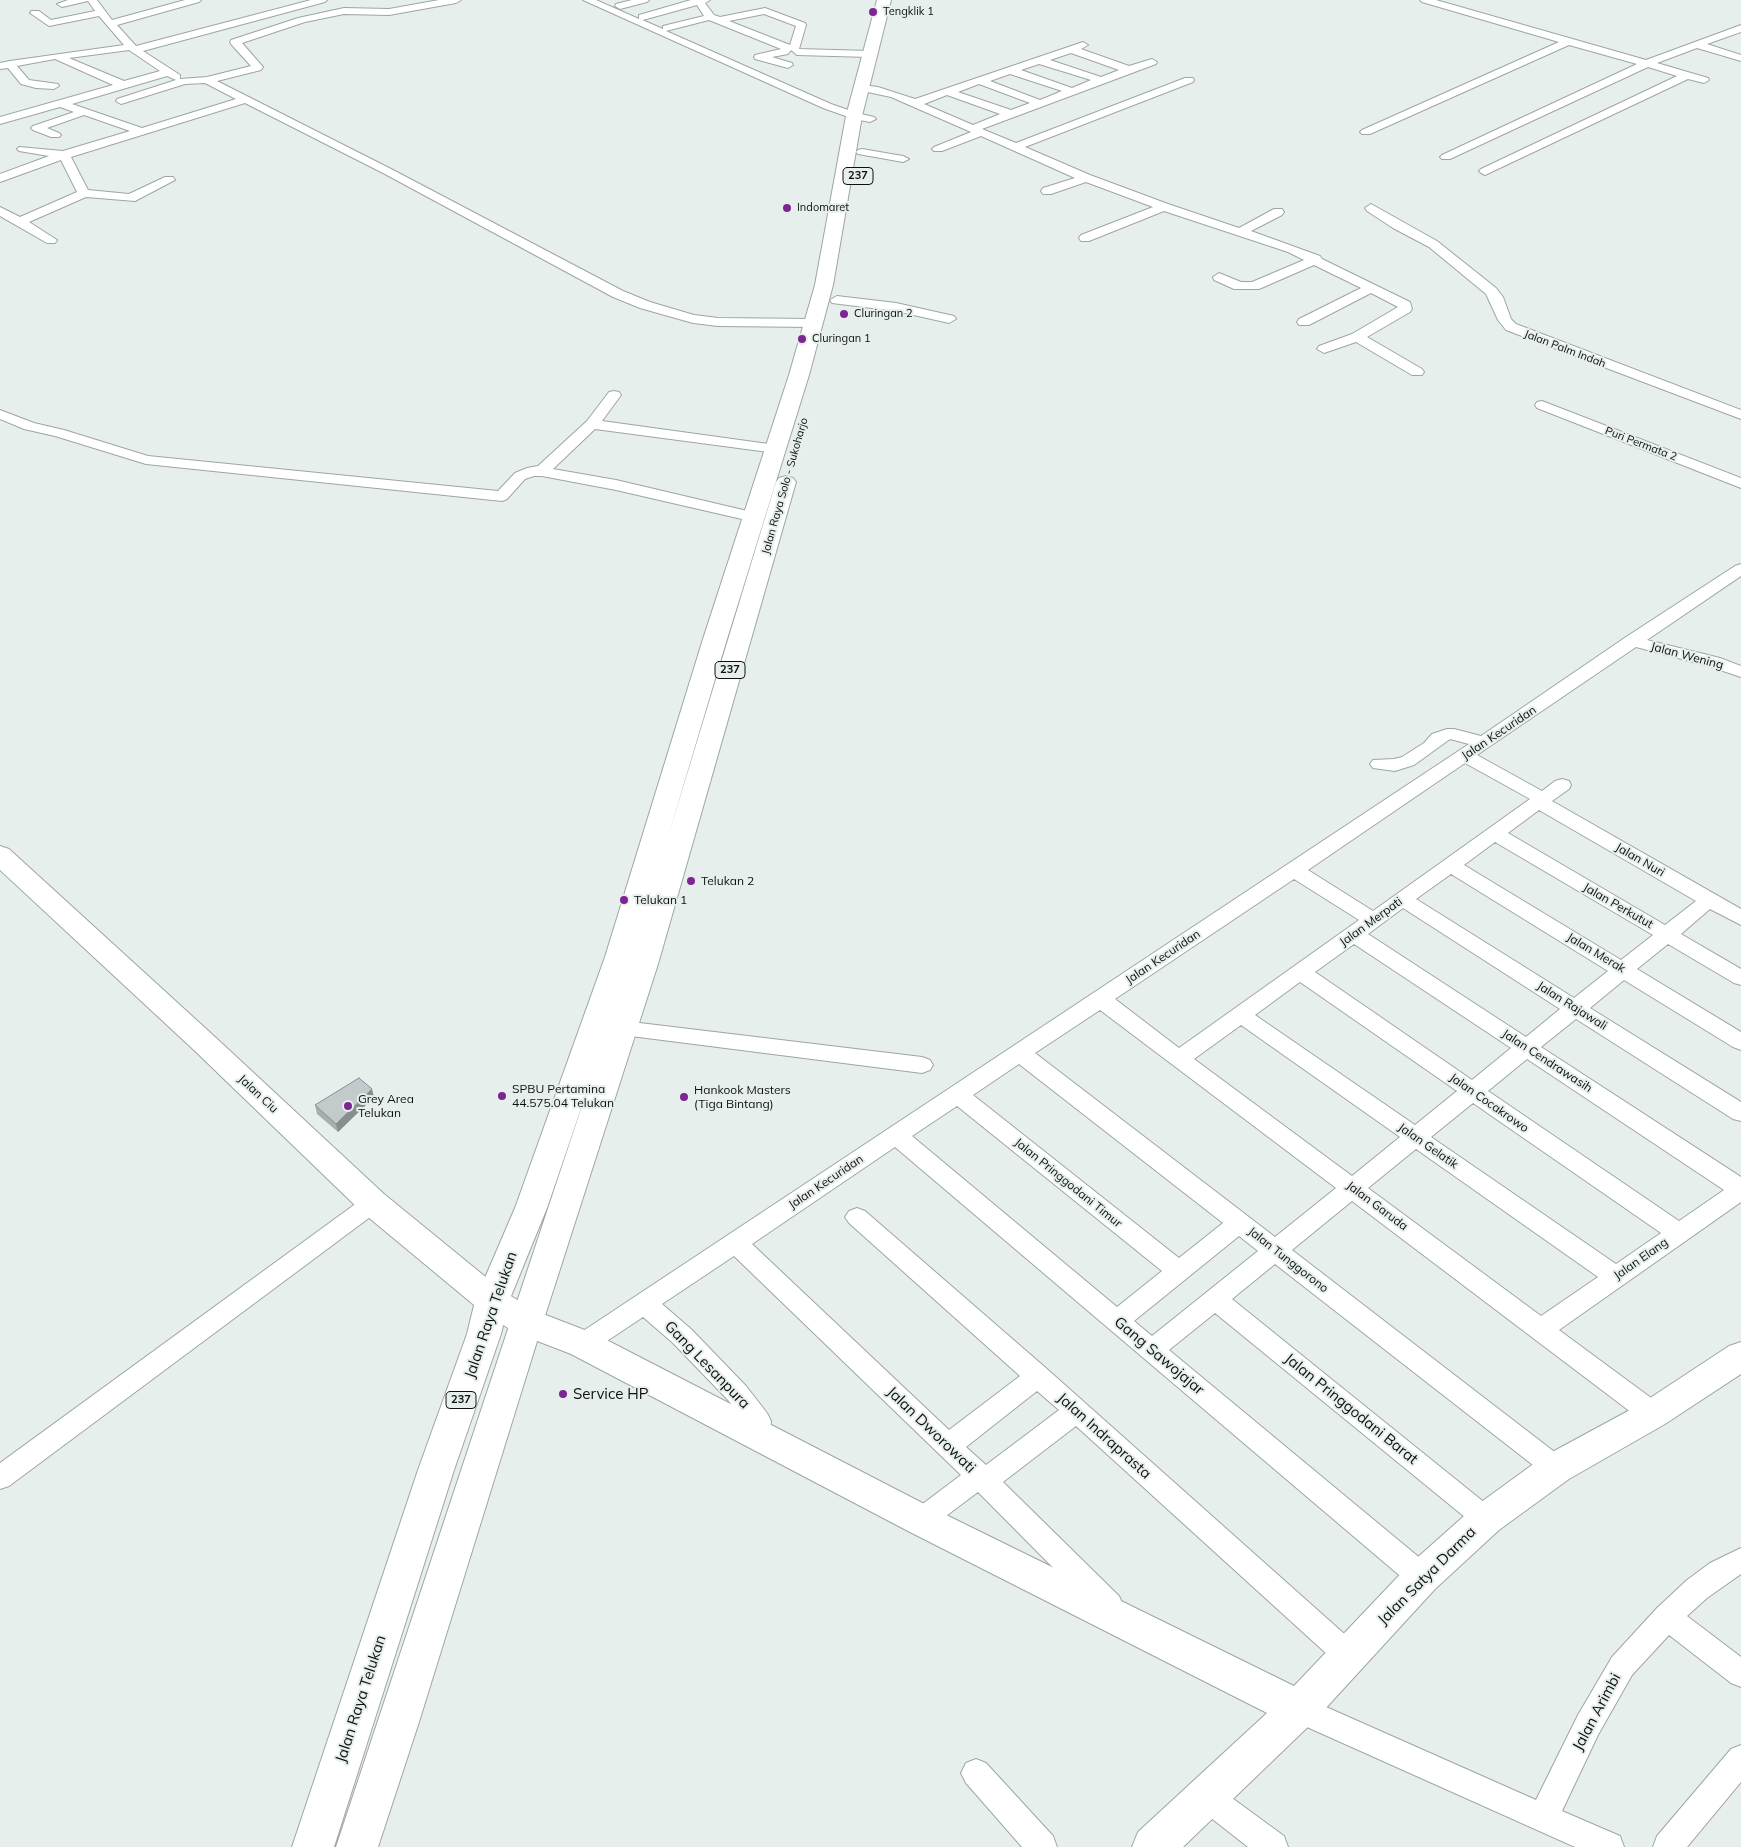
<!DOCTYPE html>
<html>
<head>
<meta charset="utf-8">
<style>
  body { margin:0 }
  canvas { display:block; background:#e7efed }
</style>
</head>
<body>
<canvas width="1741" height="1847"></canvas>
<script>
const g = document.querySelector('canvas').getContext('2d');
g.lineJoin = 'round';
function poly(rows) {
  const path = new Path2D();
  for (const r of rows) {
    path.moveTo(r[0], r[1]);
    for (let i = 2; i < r.length; i += 2) path.lineTo(r[i], r[i + 1]);
  }
  return path;
}
function stroke(path, color, width, dash) {
  g.strokeStyle = color;
  g.lineWidth = width;
  g.lineCap = dash ? 'butt' : 'round';
  g.setLineDash(dash || []);
  g.stroke(path);
}
function fillPath(path, color) {
  g.fillStyle = color;
  g.fill(path, 'evenodd');
}
function write(font, color, halo, rows, align = 'center') {
  g.font = font + ' Mulish,sans-serif';
  g.lineWidth = 4;
  g.setLineDash([]);
  g.textBaseline = 'middle';
  g.strokeStyle = halo;
  g.fillStyle = color;
  for (const [text, x, y, turn = 0] of rows) {
    g.save();
    g.translate(x, y);
    g.rotate((+turn || 0) * Math.PI / 180);
    g.textAlign = isNaN(turn) ? turn : align;
    if (halo) g.strokeText(text, 0, 0);
    g.fillText(text, 0, 0);
    g.restore();
  }
}
const street = poly([
  [68,0,97,0,112,20,185,0,201,0,199,2,117,25,136,46,311,0,327,0,325,2,143,51,180,75,180,79,207,77,251,66,231,44,230,42,231,40,298,18,344,8,389,9,439,0,461,0,456,3,389,15,344,14,305,22,242,43,263,67,261,70,217,81,393,170,623,291,650,302,694,315,718,318,814,319,821,323,814,327,718,326,693,323,640,308,613,297,385,174,245,103,71,157,88,190,129,194,165,177,173,177,175,180,135,201,86,197,29,222,57,240,55,243,47,243,0,216,0,207,20,217,77,192,61,160,0,182,0,174,49,156,19,151,17,149,19,147,63,151,130,131,84,115,47,128,59,133,61,135,59,137,51,137,33,130,31,128,33,126,74,112,60,107,0,124,0,117,113,85,55,59,17,66,29,80,58,84,59,86,54,89,36,88,21,84,8,68,0,69,0,63,10,61,124,45,99,16,49,26,30,13,31,11,39,11,51,20,95,11,88,1,62,7,57,4,68,0],
  [129,50,160,71,124,81,69,58,129,50],
  [167,76,176,80,117,99,116,101,121,104,185,84,205,83,236,99,142,128,72,104,167,76],
  [583,0,596,0,639,19,639,15,691,0,710,0,705,3,714,15,720,17,765,8,805,23,806,25,799,49,870,51,875,54,870,57,797,55,791,50,788,54,772,57,792,63,793,65,788,68,755,59,754,57,755,55,781,49,709,20,666,31,831,104,857,113,874,117,876,119,870,122,854,119,823,108,583,0],
  [697,5,704,16,663,26,663,29,640,19,643,20,697,5],
  [764,14,796,26,790,45,729,21,764,14],
  [632,0,649,0,647,2,620,9,615,6,616,4,632,0],
  [1420,0,1436,0,1646,60,1741,25,1741,32,1707,44,1741,55,1741,61,1697,48,1657,63,1708,78,1709,80,1704,83,1688,79,1485,175,1481,173,1479,171,1481,169,1677,76,1648,67,1450,159,1442,159,1440,157,1442,155,1637,64,1569,45,1370,134,1362,134,1360,132,1362,130,1559,42,1422,2,1420,0],
  [1083,42,1088,45,1081,49,1129,66,1152,59,1157,62,1156,64,982,129,1016,143,1185,78,1193,78,1194,80,1193,82,1025,147,1090,175,1168,204,1239,228,1274,209,1282,209,1284,212,1282,215,1251,231,1320,256,1322,259,1410,302,1412,309,1410,312,1367,337,1422,369,1424,372,1422,375,1412,375,1356,342,1324,353,1317,349,1319,346,1352,334,1398,307,1371,293,1309,325,1299,325,1297,322,1299,319,1361,288,1314,265,1259,289,1234,289,1214,280,1213,277,1219,273,1241,282,1252,282,1304,260,1288,252,1164,211,1089,241,1081,241,1079,238,1081,235,1153,207,1086,182,1051,194,1043,194,1041,191,1043,188,1075,178,981,136,942,151,934,151,932,149,934,147,971,132,891,97,858,90,857,88,862,85,878,87,915,99,1083,42],
  [1071,53,1119,70,1101,77,1050,60,1071,53],
  [1039,64,1091,80,1072,88,1021,70,1039,64],
  [1010,74,1062,91,1040,100,990,81,1010,74],
  [979,84,1030,103,1011,110,958,92,979,84],
  [947,95,1000,114,973,125,924,104,947,95],
  [862,149,903,156,909,159,903,162,858,154,856,152,858,150,862,149],
  [1371,204,1437,241,1496,288,1503,297,1511,319,1516,324,1741,410,1741,419,1506,330,1498,320,1486,294,1429,247,1393,228,1367,211,1365,208,1371,204],
  [837,296,896,303,954,316,956,319,949,323,896,311,832,303,830,300,837,296],
  [614,391,619,392,621,395,602,421,776,445,781,446,783,449,781,452,776,453,595,429,553,469,616,480,760,514,763,517,760,520,755,522,616,490,542,476,534,476,525,479,507,499,502,501,146,464,55,436,24,429,0,419,0,410,34,423,64,430,148,456,498,491,515,473,527,468,538,466,587,421,609,392,614,391],
  [1542,401,1741,478,1741,488,1537,408,1535,405,1537,402,1542,401],
  [1741,564,1741,576,1647,640,1720,658,1741,666,1741,677,1708,666,1636,647,1477,755,1542,791,1555,781,1562,779,1569,781,1571,785,1569,789,1552,801,1741,909,1741,925,1710,909,1681,934,1741,969,1741,985,1734,983,1668,944,1637,969,1741,1032,1741,1050,1733,1047,1624,980,1590,1008,1741,1102,1741,1121,1733,1119,1576,1019,1541,1047,1741,1177,1741,1202,1559,1330,1662,1406,1666,1414,1662,1422,1653,1425,1644,1422,1352,1201,1292,1250,1565,1460,1569,1468,1565,1476,1556,1479,1547,1476,1275,1264,1232,1299,1495,1511,1499,1519,1495,1527,1486,1531,1477,1527,1215,1313,1169,1350,1432,1568,1436,1577,1432,1586,1422,1589,1412,1586,895,1147,752,1244,949,1430,1020,1376,849,1223,845,1217,849,1211,857,1208,865,1211,1047,1369,1359,1647,1363,1656,1359,1665,1349,1669,1339,1665,1076,1426,1003,1482,1119,1596,1123,1605,1119,1614,1109,1618,1099,1614,978,1492,930,1528,921,1532,912,1528,908,1520,912,1512,961,1475,734,1256,662,1304,691,1329,746,1386,767,1413,771,1421,770,1435,766,1443,757,1446,748,1443,744,1435,745,1423,728,1400,673,1343,643,1317,592,1351,583,1354,574,1351,571,1344,574,1337,1469,744,1450,739,1414,765,1395,771,1373,768,1370,764,1373,760,1394,759,1402,757,1424,743,1432,734,1447,729,1454,729,1481,736,1626,637,1735,566,1741,564],
  [1465,763,1530,799,1373,911,1308,870,1465,763],
  [1539,810,1696,901,1665,925,1508,833,1539,810],
  [1495,842,1653,935,1621,960,1464,865,1495,842],
  [1451,874,1608,971,1574,998,1416,899,1451,874],
  [1294,879,1359,920,1179,1048,1115,999,1294,879],
  [1403,908,1560,1009,1526,1037,1368,934,1403,908],
  [1354,944,1511,1048,1472,1080,1315,972,1354,944],
  [1300,982,1457,1091,1415,1125,1255,1015,1300,982],
  [1100,1010,1336,1188,1275,1237,1035,1053,1100,1010],
  [1241,1025,1400,1137,1352,1176,1194,1059,1241,1025],
  [1527,1059,1724,1190,1679,1221,1488,1091,1527,1059],
  [1019,1064,1223,1223,1179,1258,973,1095,1019,1064],
  [1473,1103,1661,1233,1616,1264,1431,1137,1473,1103],
  [957,1106,1162,1271,1117,1307,912,1136,957,1106],
  [1416,1149,1598,1277,1541,1316,1368,1188,1416,1149],
  [1239,1236,1258,1251,1152,1336,1134,1321,1239,1236],
  [1037,1391,1059,1410,986,1465,966,1447,1037,1391],
  [623,1021,922,1057,930,1060,933,1065,930,1070,922,1073,623,1035,616,1033,612,1028,616,1023,623,1021],
  [373,1194,381,1197,385,1203,381,1209,9,1486,0,1489,0,1463,365,1197,373,1194],
  [1741,1548,1741,1574,1707,1598,1687,1616,1741,1657,1741,1687,1731,1683,1669,1635,1632,1675,1598,1735,1562,1811,1620,1836,1624,1847,1575,1847,1289,1719,1285,1709,1289,1699,1299,1695,1536,1800,1578,1715,1612,1657,1657,1608,1687,1580,1710,1563,1741,1548],
  [1741,1745,1741,1782,1687,1847,1653,1847,1657,1836,1731,1749,1741,1745],
  [976,1759,986,1763,1053,1836,1057,1847,1022,1847,966,1783,961,1773,966,1763,976,1759],
  [1207,1782,1217,1787,1284,1836,1288,1847,1248,1847,1197,1807,1192,1797,1197,1787,1207,1782]
]);
const secondary = poly([
  [0,846,9,849,215,1037,384,1194,504,1292,538,1312,595,1334,934,1509,1294,1686,1409,1565,1473,1508,1543,1457,1641,1404,1729,1346,1741,1342,1741,1374,1665,1424,1569,1479,1499,1530,1435,1589,1313,1722,1183,1847,1132,1847,1138,1832,1267,1713,908,1531,571,1354,514,1332,480,1310,362,1212,195,1051,0,870,0,846]
]);
const primary = poly([
  [877,0,891,0,862,116,833,285,809,375,727,639,668,837,776,482,779,478,786,476,793,478,796,482,658,964,543,1322,419,1722,378,1847,336,1847,592,1076,547,1208,509,1301,501,1334,454,1470,334,1847,292,1847,418,1470,467,1334,475,1301,515,1208,605,957,703,639,789,375,815,285,846,116,877,0]
]);
const wall = poly([
  [374,1097,338,1132,317,1114,315,1105]
]);
const shadedWall = poly([
  [372,1089,374,1097,338,1132,336,1124]
]);
const building = poly([
  [359,1078,372,1089,336,1124,315,1105,359,1078]
]);
const markers = [
  [873,12,5,"#7d2593"],
  [787,208,5,"#7d2593"],
  [844,314,5,"#7d2593"],
  [802,339,5,"#7d2593"],
  [691,881,5,"#7d2593"],
  [624,900,5,"#7d2593"],
  [502,1096,5,"#7d2593"],
  [684,1097,5,"#7d2593"],
  [348,1106,5,"#7d2593"],
  [563,1394,5,"#7d2593"]
];
const farPoinames = [
  ["Tengklik 1",883,12],
  ["Indomaret",797,208],
  ["Cluringan 2",854,314],
  ["Cluringan 1",812,339]
];
const shields = [
  [858,176,30],
  [730,670,30],
  [461,1400,30]
];
const shieldNames = [
  ["237",858,176],
  ["237",730,670],
  ["237",461,1400]
];
const farStreetnames = [
  ["Jalan Palm Indah",1565,349,21],
  ["Puri Permata 2",1641,444,21],
  ["Jalan Raya Solo - Sukoharjo",785,486,-74]
];
const streetNames = [
  ["Jalan Wening",1687,656,15],
  ["Jalan Kecuridan",1499,733,-34],
  ["Jalan Nuri",1640,860,30],
  ["Jalan Perkutut",1618,906,30],
  ["Jalan Merpati",1371,922,-36],
  ["Jalan Merak",1596,953,31],
  ["Jalan Kecuridan",1163,957,-34],
  ["Jalan Rajawali",1572,1006,32],
  ["Jalan Cendrawasih",1547,1061,33],
  ["Jalan Ciu",258,1094,43],
  ["Jalan Cocakrowo",1489,1103,35],
  ["Jalan Gelatik",1428,1146,35],
  ["Jalan Kecuridan",826,1182,-34],
  ["Jalan Pringgodani Timur",1068,1183,39],
  ["Jalan Garuda",1377,1206,37],
  ["Jalan Elang",1641,1259,-35],
  ["Jalan Tunggorono",1288,1260,38]
];
const poiNames = [
  ["Telukan 2",701,881],
  ["Telukan 1",634,900],
  ["SPBU Pertamina",512,1089],
  ["44.575.04 Telukan",512,1103],
  ["Hankook Masters",694,1090],
  ["(Tiga Bintang)",694,1104],
  ["Grey Area",358,1099],
  ["Telukan",358,1113]
];
const nearStreetnames = [
  ["Jalan Raya Telukan",491,1315,-71],
  ["Gang Sawojajar",1159,1356,40],
  ["Gang Lesanpura",707,1365,46],
  ["Jalan Pringgodani Barat",1351,1409,39],
  ["Jalan Dworowati",931,1430,44],
  ["Jalan Indraprasta",1104,1436,42],
  ["Jalan Satya Darma",1427,1576,-45],
  ["Jalan Raya Telukan",361,1699,-72],
  ["Jalan Arimbi",1597,1712,-62]
];
const nearPoinames = [
  ["Service HP",573,1394]
];
stroke(street, '#9ea5a4', 2);
stroke(secondary, '#9ea5a4', 2);
stroke(primary, '#9ea5a4', 2);
fillPath(street, '#fff');
fillPath(secondary, '#fff');
fillPath(primary, '#fff');
fillPath(wall, '#a8aeaf');
fillPath(shadedWall, '#888d8e');
fillPath(building, '#c3cacb');
stroke(building, '#888d8e', 1);
for (const [x, y, r, color] of markers) {
  const dot = new Path2D();
  dot.arc(x, y, r, 0, 2 * Math.PI);
  g.fillStyle = color;
  g.fill(dot);
  stroke(dot, '#e7efed', 2);
}
write('11px', '#0e1010', '#e7efed', farPoinames, 'left');
for (const [x, y, w] of shields) {
  const box = new Path2D();
  box.roundRect(x - w / 2, y - 8.5, w, 17, 4);
  g.fillStyle = '#e7efed';
  g.fill(box);
  stroke(box, '#0e1010', 1);
}
write('bold 11px', '#0e1010', null, shieldNames);
write('11px', '#0e1010', '#e7efed', farStreetnames);
write('12px', '#0e1010', '#e7efed', streetNames);
write('12px', '#0e1010', '#e7efed', poiNames, 'left');
write('15px', '#0e1010', '#e7efed', nearStreetnames);
write('15px', '#0e1010', '#e7efed', nearPoinames, 'left');
</script>
</body>
</html>
